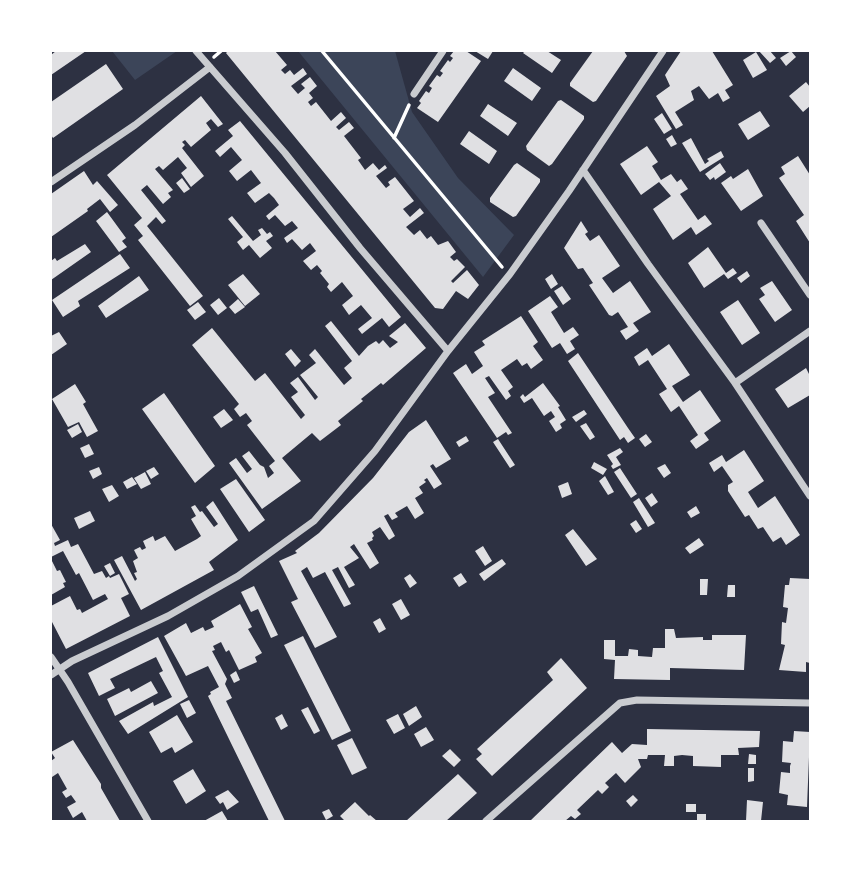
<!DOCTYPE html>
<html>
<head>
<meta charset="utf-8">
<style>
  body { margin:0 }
  #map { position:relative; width:861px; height:872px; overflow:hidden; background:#2d3142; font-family:Helvetica,sans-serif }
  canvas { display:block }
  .frame { position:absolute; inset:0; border:52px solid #fff; pointer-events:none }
</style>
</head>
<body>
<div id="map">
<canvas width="861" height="872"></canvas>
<div class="frame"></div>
</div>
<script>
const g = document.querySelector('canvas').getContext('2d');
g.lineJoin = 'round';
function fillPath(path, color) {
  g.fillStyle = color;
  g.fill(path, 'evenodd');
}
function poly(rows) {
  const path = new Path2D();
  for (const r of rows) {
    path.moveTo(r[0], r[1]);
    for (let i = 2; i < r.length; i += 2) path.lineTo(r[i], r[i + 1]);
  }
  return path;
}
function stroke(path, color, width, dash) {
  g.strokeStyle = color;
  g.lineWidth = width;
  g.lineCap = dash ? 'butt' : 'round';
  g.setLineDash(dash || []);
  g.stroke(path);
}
const green = poly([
  [112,51,177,51,135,80],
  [298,51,395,51,412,112,458,178,514,235,483,277]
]);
const building = poly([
  [56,51,86,51,51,75,51,55],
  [228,51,275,51,287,65,281,70,285,74,290,70,294,75,303,68,307,74,291,86,298,94,305,88,301,84,310,77,317,86,309,93,313,98,308,102,311,106,316,102,331,121,341,112,346,118,336,127,339,130,349,122,354,128,344,136,361,158,358,160,365,170,373,163,379,170,385,165,387,168,376,176,386,188,390,185,388,182,395,177,414,201,403,209,410,217,420,208,424,213,406,227,414,235,420,230,427,239,431,236,438,245,448,241,456,252,450,257,454,261,457,259,465,267,451,281,453,283,467,270,479,285,468,299,456,291,443,309,435,308,226,53],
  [454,51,466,51,481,61,438,122,417,108,421,103,419,101,426,91,429,93,432,88,429,86,437,75,440,77,443,73,440,71,448,60,450,62,453,58,450,56],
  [475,51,493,51,488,59],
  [525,51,547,51,561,60,552,73,523,53],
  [593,51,624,51,627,56,596,101,593,102,570,86,570,83],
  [681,51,712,51,733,85,725,90,730,98,723,102,718,93,709,99,699,86,691,91,694,100,675,112,683,125,676,129,656,96,670,86,665,75],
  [759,51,770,51,776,58,770,63],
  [791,51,796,57,786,66,780,58],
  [756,52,767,70,753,78,743,60],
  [106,64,123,89,53,138,51,135,51,102],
  [513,68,541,88,532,101,504,81],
  [806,82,810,87,810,106,803,112,789,96],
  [201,96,223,124,218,127,211,119,206,123,211,130,191,147,185,140,182,142,185,145,182,148,204,176,191,187,181,173,187,168,178,157,163,170,159,166,155,169,173,190,168,193,171,197,163,204,147,185,141,190,166,221,162,224,156,217,147,226,203,296,190,306,138,240,143,236,134,225,142,218,107,175],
  [561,100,584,116,584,119,552,164,549,166,527,150,526,146,558,101],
  [488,104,517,123,508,136,480,116],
  [760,111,770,126,748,140,738,124],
  [662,113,672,129,664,134,654,119],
  [240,121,401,317,389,327,382,318,362,334,358,329,372,318,361,305,349,315,342,305,353,296,342,282,331,292,327,287,329,284,320,273,322,271,317,265,311,270,303,261,316,251,310,243,302,250,292,239,287,243,284,238,298,228,292,221,285,226,275,215,269,220,266,216,279,205,274,198,269,193,255,203,247,193,261,183,251,170,237,181,229,171,242,160,231,147,220,157,215,151,233,136,228,130],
  [469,131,497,151,489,164,460,144],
  [672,135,677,144,671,147,666,139],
  [691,138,705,164,709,161,707,159,721,151,724,157,700,172,682,143],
  [647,146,658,162,652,166,661,180,671,174,677,182,681,179,688,189,680,194,698,220,705,215,712,224,696,235,691,227,673,240,653,209,671,196,659,182,641,195,620,164],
  [798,156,810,175,810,243,796,221,804,215,779,178,785,174,781,167],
  [517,163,540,179,540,182,516,216,513,217,490,202,490,198,514,165],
  [720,163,726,172,715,180,714,177,710,180,705,174],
  [748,169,763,196,741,211,721,183,731,176,733,179],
  [84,171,93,185,97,181,118,205,110,212,100,199,87,209,88,211,51,237,51,194],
  [182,178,190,189,184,193,176,183],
  [107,212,126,238,122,241,127,247,119,252,96,221],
  [232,216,253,241,261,235,258,230,262,228,267,234,270,232,273,236,266,241,272,248,260,258,249,245,243,250,237,242,243,237,228,219],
  [581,221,588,232,585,234,590,241,599,235,620,266,602,278,613,293,630,281,651,312,633,323,639,331,626,340,620,331,628,327,618,312,612,316,609,315,589,285,593,283,583,268,578,269,564,248],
  [85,244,91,252,51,280,51,261,55,258,57,261],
  [708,247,726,273,733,268,737,273,728,279,724,274,704,288,688,263],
  [120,254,130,268,78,301,80,306,63,317,52,300],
  [747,271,750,276,741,283,737,278],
  [243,274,260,294,245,306,228,285],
  [552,274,558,284,551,289,545,279],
  [139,276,149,290,106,318,98,306],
  [772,281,792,310,775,322,759,299,765,295,760,288],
  [562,286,571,299,563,305,554,291],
  [550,296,558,307,551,312,564,333,573,327,579,335,570,341,575,349,567,354,560,343,552,348,528,311],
  [219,298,227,308,218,315,210,305],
  [238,299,245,307,235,314,229,307],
  [738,300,760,333,742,345,720,312],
  [198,302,206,312,195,320,187,310],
  [521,316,538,342,533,346,543,360,531,369,527,363,522,366,517,359,501,370,513,387,508,391,511,396,506,400,489,376,485,378,495,393,488,397,512,433,508,435,506,432,497,438,453,373,466,364,472,374,483,366,474,352,485,345,482,341],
  [331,321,359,356,368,346,376,341,379,344,383,340,390,348,398,342,389,336,405,323,426,348,383,385,381,383,361,399,363,401,338,421,341,425,320,441,312,433,282,458,301,481,262,509,229,463,236,458,247,473,252,469,242,456,249,451,260,465,264,467,268,478,274,473,269,466,275,461,247,425,252,421,246,413,240,417,234,409,239,404,192,345,212,328,255,381,265,373,301,419,305,415,291,397,298,392,290,383,298,377,315,400,318,397,300,375,316,363,309,355,315,349,344,385,352,378,344,368,352,361,325,326],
  [59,332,67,344,51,355,51,336],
  [669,344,690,375,672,386,683,402,700,390,721,421,704,433,709,440,696,449,690,441,698,435,679,406,671,412,659,394,667,389,648,360,639,366,634,357,647,348,652,356],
  [291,349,301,361,295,367,285,354],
  [578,353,628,428,635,438,628,443,624,437,620,440,568,361],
  [806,368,810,376,810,395,788,408,775,389],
  [543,383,560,406,558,407,566,420,560,424,562,428,556,432,549,421,555,417,551,411,544,416,532,398,524,403,520,397,523,394,525,397],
  [75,384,86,402,83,404,98,431,87,437,79,422,68,427,52,399],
  [164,393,215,466,195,483,142,409],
  [224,409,233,420,221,428,213,417],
  [584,410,587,414,576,422,572,417],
  [426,420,451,459,436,468,433,464,430,466,442,484,434,489,427,478,424,480,426,482,419,487,423,493,415,498,424,513,415,519,407,506,395,513,398,517,392,520,388,514,384,516,395,536,389,540,380,527,372,532,374,536,372,538,373,540,367,543,379,563,370,569,354,544,350,547,359,558,344,567,355,585,349,588,338,567,332,570,351,604,344,607,325,572,313,578,307,567,301,571,337,637,315,648,291,602,298,599,279,561,297,553,295,551,319,533,373,478,409,432],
  [586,423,595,437,590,440,580,426],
  [78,424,82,432,72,438,67,430],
  [646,434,652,442,645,447,639,439],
  [466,436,469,441,459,447,456,442],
  [498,439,515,465,510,468,493,442],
  [89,444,94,454,85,458,80,448],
  [620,448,623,452,616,457,621,465,613,469,611,466,613,464,607,455],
  [744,450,764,481,748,492,758,508,775,496,800,535,786,545,781,537,773,542,763,527,758,529,749,515,745,517,728,491,728,485,733,482,722,466,714,472,709,463,722,455,726,462],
  [594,462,607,469,603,475,591,468],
  [665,464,671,473,664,478,657,468],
  [99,467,102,474,93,479,89,471],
  [154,467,159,474,151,479,146,471],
  [620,468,637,494,631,498,614,472],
  [145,472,151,484,141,489,134,478],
  [605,476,614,492,608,495,599,481],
  [132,477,137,484,127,489,123,482],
  [236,479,265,520,249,532,220,489],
  [568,482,572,494,562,498,558,486],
  [112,485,119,496,109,502,102,489],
  [652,493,658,502,651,507,645,498],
  [639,498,655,523,648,527,633,502],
  [213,501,238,540,209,562,214,570,141,610,114,560,122,556,135,581,137,579,134,573,137,572,133,561,138,558,134,550,140,547,142,550,146,548,143,541,153,536,155,541,165,536,175,551,197,539,201,536,191,519,196,516,191,507,195,505,200,512,202,511,214,527,218,524,206,507],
  [696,506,700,513,691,518,687,512],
  [90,511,95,521,79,529,74,518],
  [636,520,642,529,636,533,630,524],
  [51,524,60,540,54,543,55,546,68,540,71,547,78,544,94,574,102,571,106,578,109,576,110,578,119,574,129,594,121,598,130,616,66,649,51,620,51,606,70,596,77,610,80,609,82,613,108,599,105,594,93,600,79,573,76,575,63,551,51,557],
  [573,529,597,559,586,566,565,535],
  [699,538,704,545,690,554,685,548],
  [483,546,492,561,485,566,475,551],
  [51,559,57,571,60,570,66,582,63,583,65,587,51,595],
  [502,559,506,564,484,581,479,574],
  [110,563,115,573,110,576,104,566],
  [461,573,467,582,459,587,453,578],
  [410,574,417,583,410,588,404,578],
  [790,578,810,579,810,663,806,662,806,672,779,670,785,645,781,644,782,622,786,623,788,608,783,607,785,585,789,585],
  [700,579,708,579,707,595,700,595],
  [728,585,735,585,735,597,727,597],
  [254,586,278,635,271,638,258,609,251,612,241,592],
  [401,599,410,615,401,620,392,604],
  [240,604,252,627,248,629,262,653,255,657,257,662,239,670,229,650,226,652,221,642,213,646,215,650,212,651,227,679,225,684,232,698,226,701,285,821,269,821,208,696,211,694,210,692,219,687,208,666,186,676,164,636,186,623,191,633,203,627,205,631,214,627,211,621],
  [380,618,386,629,379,633,373,622],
  [665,629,674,629,676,638,703,637,703,640,712,640,712,635,746,635,744,670,670,668,670,680,614,679,615,660,604,659,604,640,615,640,615,656,628,656,629,649,638,650,638,656,652,657,653,648,665,648],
  [303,636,351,731,332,740,284,645],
  [158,637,188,697,128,734,119,721,153,702,154,706,172,697,159,673,163,671,156,657,110,679,115,688,99,696,88,673],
  [561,658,587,688,492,776,476,759,482,754,477,749,553,680,547,672],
  [236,671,240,680,234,683,230,675],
  [151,681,158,693,115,716,107,699,129,688,131,692],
  [189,700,196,713,187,718,180,704],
  [416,706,422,717,409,726,403,714],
  [308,707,320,731,314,734,301,710],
  [282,714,288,726,281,730,275,718],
  [398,714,405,728,394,734,386,720],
  [177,715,193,742,175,753,172,747,161,753,149,732],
  [426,727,434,740,421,747,414,734],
  [647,729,760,731,759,747,738,748,739,755,721,755,721,767,693,766,693,756,682,755,674,756,674,766,664,766,665,755,648,755,647,759,638,759,641,767,625,783,616,773,605,783,609,787,602,794,598,790,577,810,581,814,575,819,571,816,565,821,531,820,612,742,622,753,632,744,647,745],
  [794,731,810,732,807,807,787,805,788,795,779,793,781,772,790,773,790,766,791,763,782,762,783,741,793,742],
  [352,738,367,768,352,775,337,745],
  [73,740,101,784,101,788,120,821,87,821,82,812,73,818,67,807,76,802,71,795,66,798,62,792,67,789,58,773,52,777,51,761,55,758,51,752],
  [450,749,461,760,454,767,442,756],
  [749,754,756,755,756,764,748,764],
  [748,768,754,768,754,781,748,782],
  [193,769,206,791,186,804,173,781],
  [458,774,477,793,446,821,406,821],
  [228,790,239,802,227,810,223,802,220,804,215,797],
  [633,795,638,800,631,807,626,801],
  [747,800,763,802,761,821,746,821],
  [355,802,369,816,370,815,377,821,345,821,340,816],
  [686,804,696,804,696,812,686,812],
  [329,809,333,816,326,820,322,812],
  [222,811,228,821,204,821],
  [697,814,706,814,706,821,697,821]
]);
const path = poly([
  [322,51,502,267],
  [214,57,221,51],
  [394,138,409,105]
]);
const minor = poly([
  [196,51,285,153,360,248,448,351],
  [414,94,443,51],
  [583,170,648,264,735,383,810,496],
  [51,182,135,125,210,67],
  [761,223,810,295],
  [735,383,810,331],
  [51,657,68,682,148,821],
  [51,675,72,661,168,616,238,576,314,521,375,451,448,351,510,274,569,191,663,51],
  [486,821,620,703,637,700,810,703]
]);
fillPath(green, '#3c4559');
fillPath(building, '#e0e0e3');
stroke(path, '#fff', 3.5);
stroke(minor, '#caccd0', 7);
</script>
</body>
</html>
